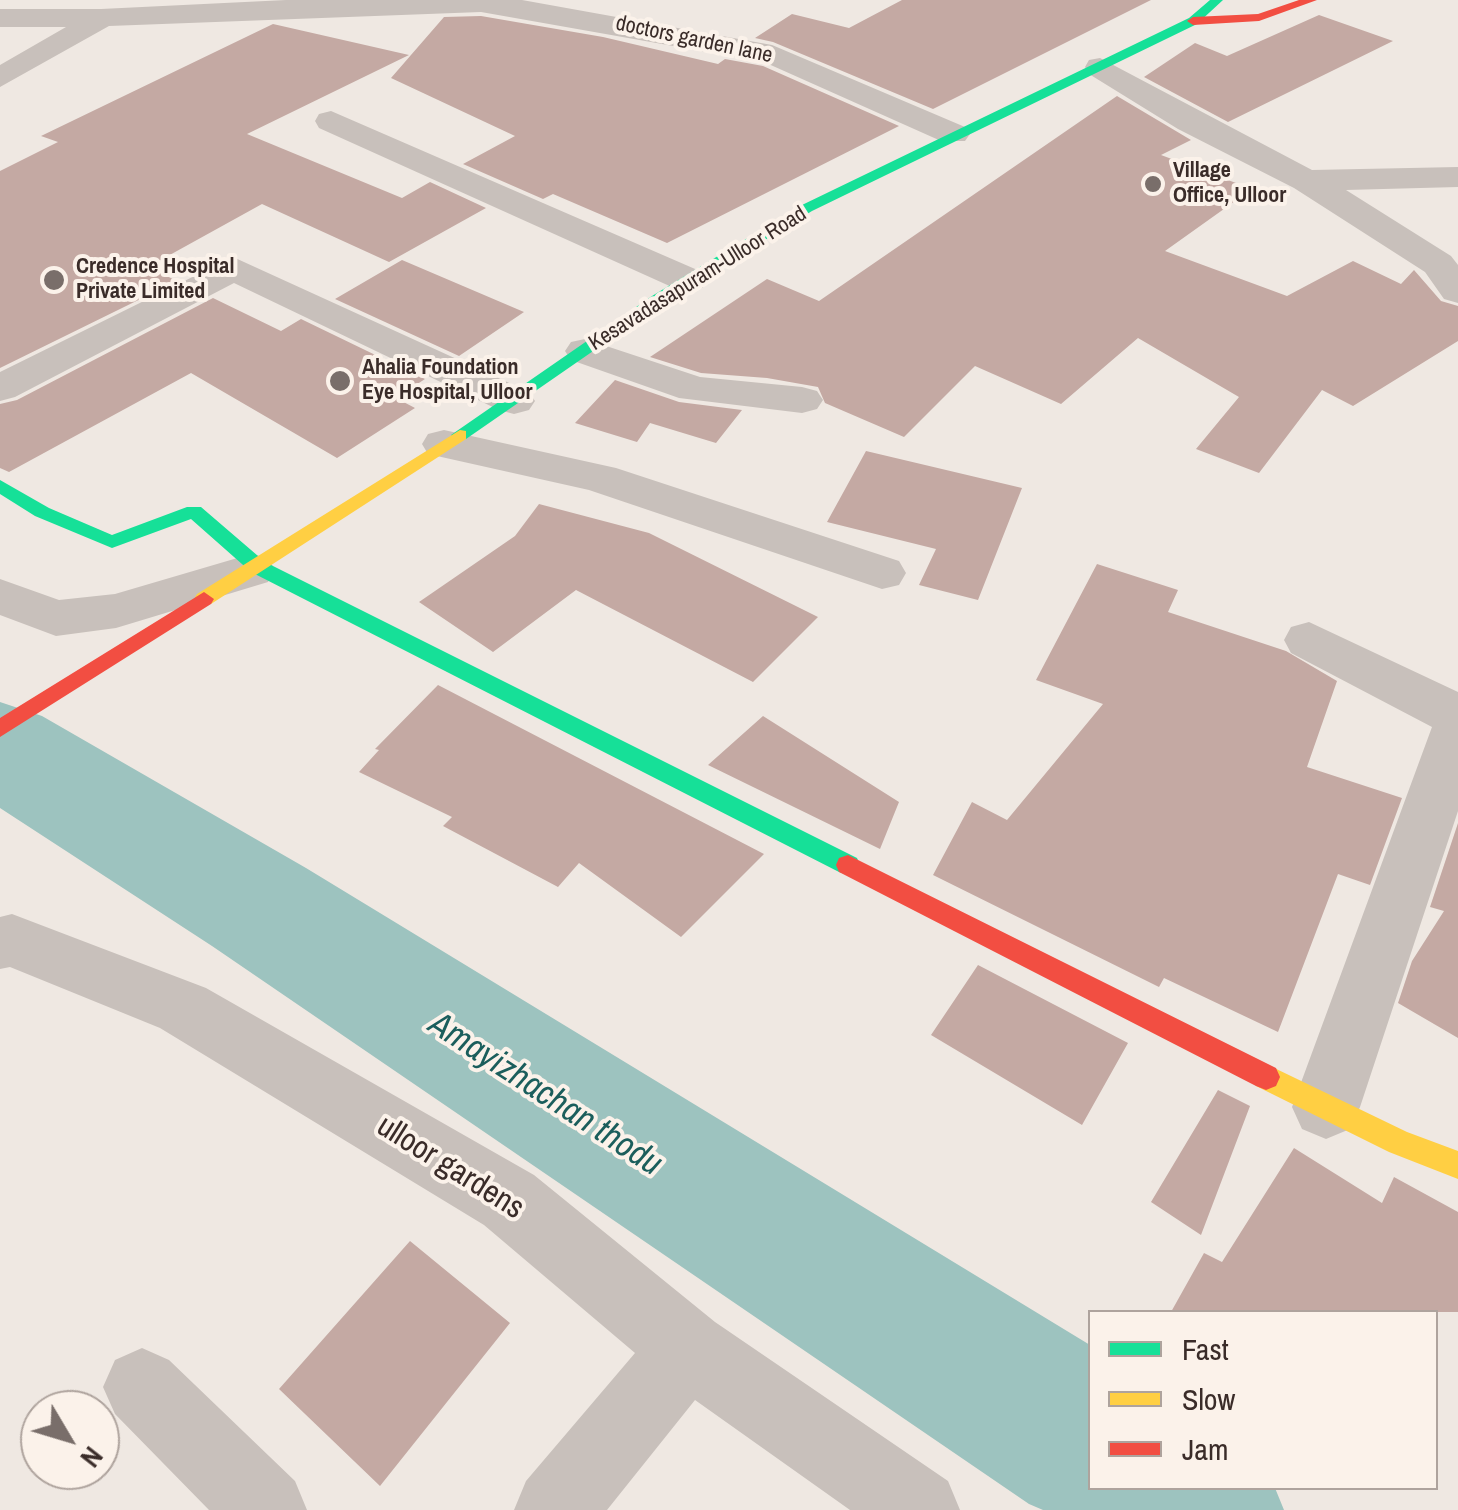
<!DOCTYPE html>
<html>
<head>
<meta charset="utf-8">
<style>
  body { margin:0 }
  #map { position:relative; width:1458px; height:1510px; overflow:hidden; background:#efe8e2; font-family:"Archivo Narrow",sans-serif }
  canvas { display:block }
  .legend { position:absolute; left:1088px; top:1310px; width:350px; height:180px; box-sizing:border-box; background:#fbf2ea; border:2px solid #aea39d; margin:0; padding:12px 18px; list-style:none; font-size:30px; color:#3a2c29 }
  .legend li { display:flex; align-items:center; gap:20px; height:50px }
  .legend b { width:50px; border:2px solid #aea39d }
  .north { position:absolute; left:20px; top:1390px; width:100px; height:100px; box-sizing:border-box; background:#fbf2ea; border:2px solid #aea39d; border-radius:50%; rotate:128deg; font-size:28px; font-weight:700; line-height:40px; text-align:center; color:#3a2c29 }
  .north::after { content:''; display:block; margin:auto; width:35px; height:45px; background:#796e6a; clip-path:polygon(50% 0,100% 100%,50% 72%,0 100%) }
</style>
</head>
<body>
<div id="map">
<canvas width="1458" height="1510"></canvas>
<ul class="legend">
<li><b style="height:12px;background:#16e098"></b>Fast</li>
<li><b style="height:12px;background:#ffcf43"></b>Slow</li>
<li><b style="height:12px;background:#f24e42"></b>Jam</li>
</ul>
<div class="north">N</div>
</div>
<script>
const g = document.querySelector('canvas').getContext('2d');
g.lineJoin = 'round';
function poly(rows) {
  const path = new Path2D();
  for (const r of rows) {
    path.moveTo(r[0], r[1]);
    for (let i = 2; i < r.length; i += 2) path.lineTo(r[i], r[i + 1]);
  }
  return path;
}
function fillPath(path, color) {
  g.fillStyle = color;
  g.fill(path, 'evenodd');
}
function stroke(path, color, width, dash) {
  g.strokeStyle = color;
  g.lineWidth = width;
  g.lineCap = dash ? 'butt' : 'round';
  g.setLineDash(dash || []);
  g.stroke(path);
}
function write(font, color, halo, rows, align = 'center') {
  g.font = font + ' "Archivo Narrow",sans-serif';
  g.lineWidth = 8;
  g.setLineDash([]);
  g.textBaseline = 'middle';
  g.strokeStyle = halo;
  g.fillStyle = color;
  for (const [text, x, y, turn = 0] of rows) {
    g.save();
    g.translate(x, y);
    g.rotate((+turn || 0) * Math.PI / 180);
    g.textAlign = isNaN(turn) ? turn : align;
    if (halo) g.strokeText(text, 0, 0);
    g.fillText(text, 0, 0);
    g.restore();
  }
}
const river = poly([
  [0,702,42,716,306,868,1090,1345,1090,1488,1275,1488,1284,1510,1043,1510,1029,1504,212,946,0,808,0,702]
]);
const building = poly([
  [902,0,1151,0,933,109,773,42,755,38,792,14,849,28],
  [1319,15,1393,41,1228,122,1144,77,1195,43,1227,56],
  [481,16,603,37,718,64,725,59,763,66,899,126,667,243,553,194,543,199,463,164,515,136,391,78,444,17],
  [273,24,409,55,247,134,402,198,430,182,486,208,389,262,262,204,148,267,177,281,0,368,0,171,58,142,41,136],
  [1117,96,1191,140,1161,155,1252,189,1165,251,1287,296,1353,261,1401,284,1414,270,1441,301,1458,306,1458,341,1353,406,1322,390,1259,473,1196,449,1239,397,1138,338,1061,404,975,366,904,437,825,403,818,387,767,378,701,373,650,357,767,279,819,301],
  [402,260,524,312,459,356,335,299],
  [213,298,281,331,301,319,425,379,396,398,415,408,337,458,191,373,9,472,0,468,0,404,17,400],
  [615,380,679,402,742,410,716,443,650,423,637,442,575,423],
  [866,451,1022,488,978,600,919,585,936,549,827,522],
  [539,504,649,533,818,617,753,682,576,590,493,652,419,602,515,536],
  [1097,564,1178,590,1168,612,1286,651,1337,681,1307,767,1402,798,1370,885,1338,874,1278,1032,1164,978,1159,987,933,875,972,802,1007,820,1103,704,1036,680],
  [438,685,764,854,681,937,579,863,558,887,443,826,452,817,359,772,379,750,375,749],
  [763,716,899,802,880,849,708,765],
  [1458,823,1458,1038,1398,1003,1412,961,1444,911,1430,907],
  [978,965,1128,1043,1082,1125,931,1035],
  [1218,1090,1250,1106,1201,1235,1151,1202],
  [1294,1148,1382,1203,1394,1177,1458,1212,1458,1312,1171,1312,1204,1253,1222,1262],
  [410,1241,510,1323,380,1486,279,1389]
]);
const street = poly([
  [286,0,522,0,772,45,965,127,970,134,965,141,941,141,764,62,481,12,109,26,0,87,0,65,66,27,0,27,0,9,101,9,286,0],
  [1100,58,1312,170,1458,167,1458,187,1346,190,1451,256,1458,265,1458,303,1444,299,1425,272,1294,188,1178,129,1089,74,1085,67,1089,60,1100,58],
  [331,111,702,272,707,280,702,288,688,291,674,288,319,128,315,121,319,114,331,111],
  [233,257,529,392,535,401,529,410,514,414,499,410,234,283,15,397,0,401,0,372,233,257],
  [585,339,700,377,802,387,817,391,823,400,817,409,802,413,679,398,571,360,565,351,571,342,585,339],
  [444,430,616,468,899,561,906,573,899,585,882,589,589,490,428,454,422,444,428,434,444,430],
  [251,554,268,558,275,570,268,582,116,628,56,636,0,615,0,579,59,600,115,594,251,554],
  [1309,622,1458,692,1458,811,1360,1107,1350,1129,1326,1139,1302,1129,1292,1107,1432,727,1291,653,1284,640,1291,627,1309,622],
  [12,914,206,988,534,1175,715,1322,948,1481,960,1510,850,1510,695,1400,607,1510,514,1510,526,1481,635,1353,484,1225,160,1028,10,967,0,969,0,917,12,914],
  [142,1348,169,1360,295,1481,307,1510,209,1510,115,1414,103,1387,115,1360,142,1348]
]);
const fast = poly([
  [1210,0,1223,0,1197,24,812,211,664,302,466,439,454,439,451,435,652,296,802,205,1189,18,1210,0],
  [0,480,49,508,112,535,187,507,201,507,265,562,857,858,860,865,857,872,848,875,839,872,251,572,191,519,112,548,35,516,0,494,0,480]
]);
const slow = poly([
  [460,430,466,431,466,439,211,604,197,604,194,599,197,594,460,430],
  [1266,1064,1407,1132,1458,1151,1458,1179,1389,1152,1256,1086,1252,1077,1256,1068,1266,1064]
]);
const jam = poly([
  [1299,0,1317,0,1259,21,1193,25,1187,21,1193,17,1258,14,1299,0],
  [204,592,214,599,211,604,0,737,0,718,204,592],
  [848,855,1276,1068,1280,1077,1276,1086,1266,1090,1256,1086,839,872,836,865,839,858,848,855]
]);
const markers = [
  [1153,184,10,"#796e6a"],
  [54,280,12,"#796e6a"],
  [340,381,12,"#796e6a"]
];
const farStreetnames = [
  ["doctors garden lane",694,40,12],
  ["Kesavadasapuram-Ulloor Road",698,279,-32]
];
const farPoinames = [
  ["Village",1173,171],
  ["Office, Ulloor",1173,196],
  ["Credence Hospital",76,267],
  ["Private Limited",76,292],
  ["Ahalia Foundation",362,368],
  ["Eye Hospital, Ulloor",362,393]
];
const nearStreetnames = [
  ["ulloor gardens",450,1168,32]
];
const nearWaternames = [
  ["Amayizhachan thodu",545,1095,33]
];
fillPath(river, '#9dc3bf');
fillPath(building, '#c4a9a3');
fillPath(street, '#c8c0bb');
fillPath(fast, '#16e098');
fillPath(slow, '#ffcf43');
fillPath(jam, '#f24e42');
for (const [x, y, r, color] of markers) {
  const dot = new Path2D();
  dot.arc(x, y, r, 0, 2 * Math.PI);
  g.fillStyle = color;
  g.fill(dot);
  stroke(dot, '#fbf2ea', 4);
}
write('22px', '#3a2c29', '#fbf2ea', farStreetnames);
write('bold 22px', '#3a2c29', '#fbf2ea', farPoinames, 'left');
write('32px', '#3a2c29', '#fbf2ea', nearStreetnames);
write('italic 35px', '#1b5e5c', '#fbf2ea', nearWaternames);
</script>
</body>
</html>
